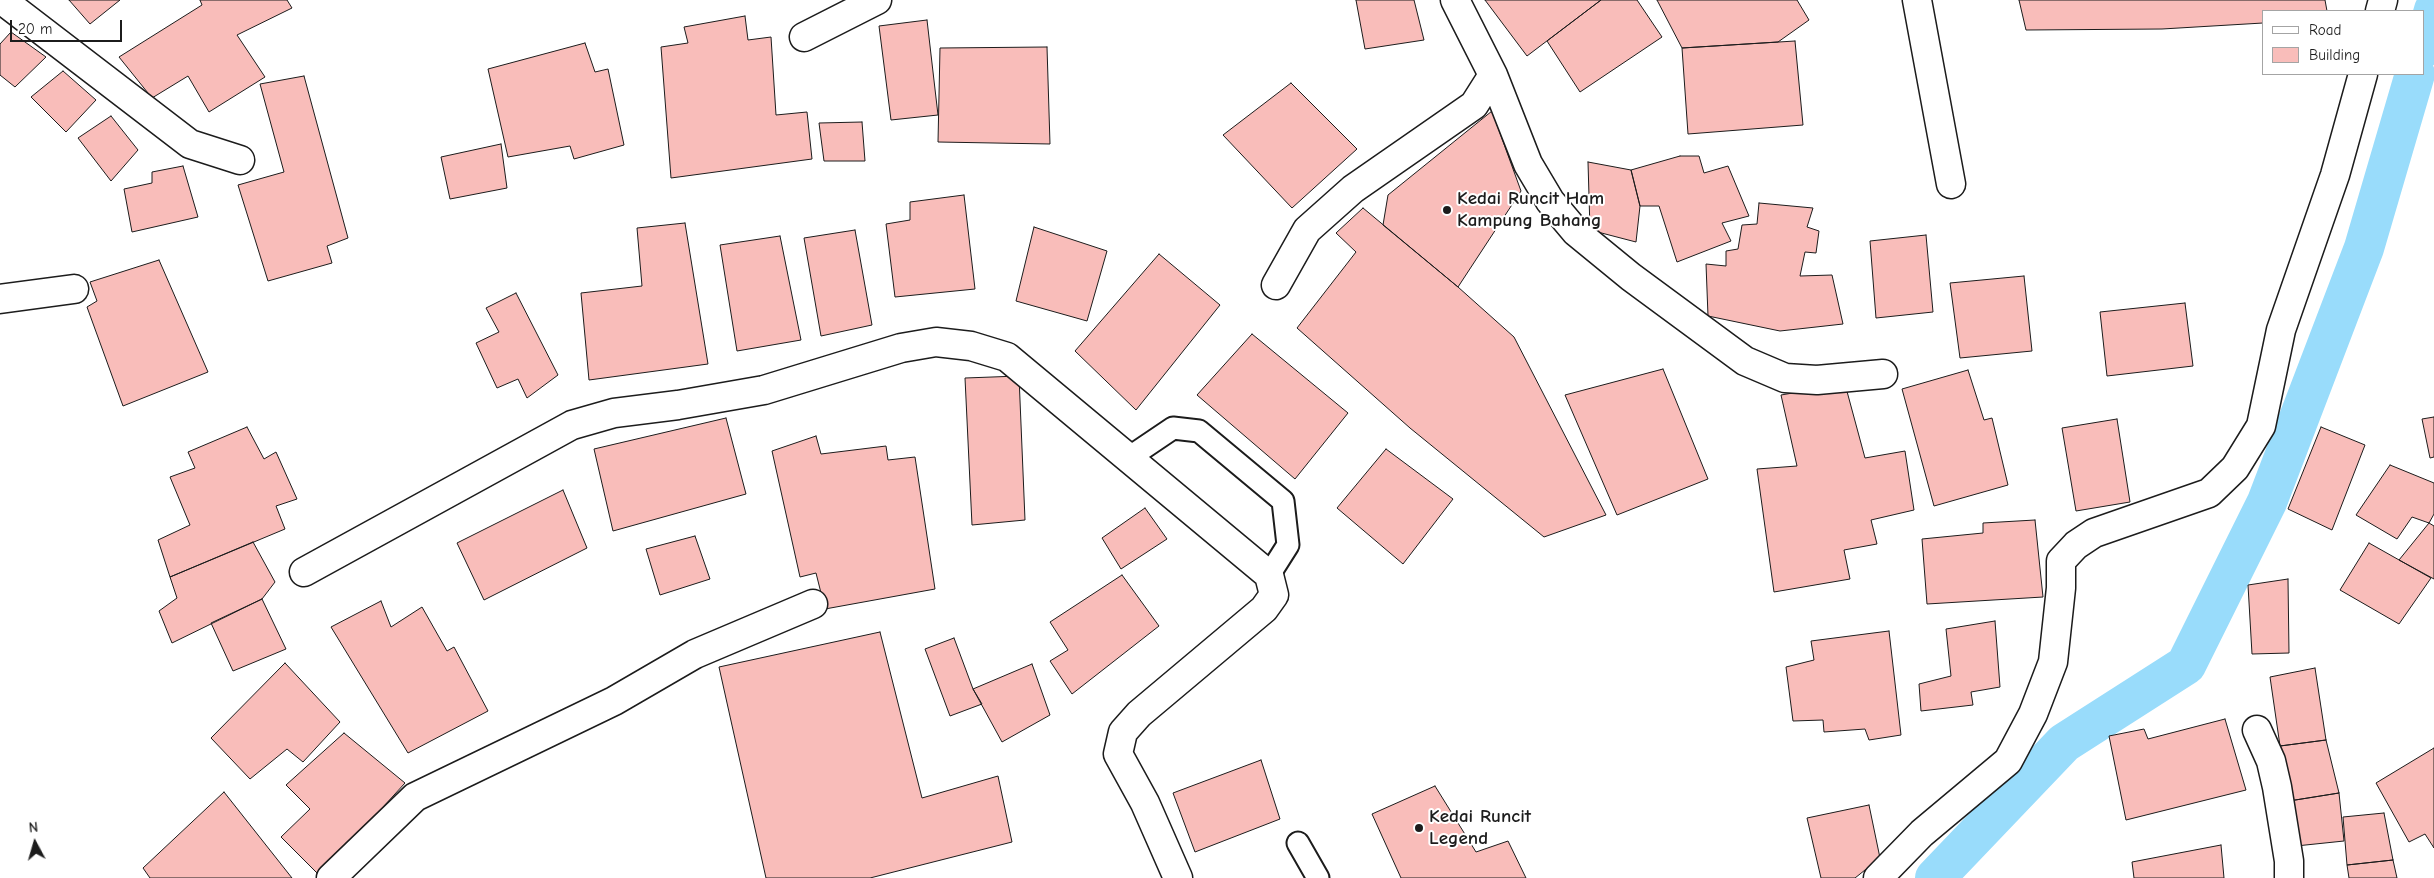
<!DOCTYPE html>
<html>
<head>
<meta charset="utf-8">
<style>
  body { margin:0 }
  #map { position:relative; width:2434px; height:878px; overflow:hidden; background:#fff; font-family:"Comic Neue",sans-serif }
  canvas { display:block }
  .legend { position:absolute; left:2262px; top:10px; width:162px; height:65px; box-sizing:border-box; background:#fff; border:1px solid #a4a4a4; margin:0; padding:6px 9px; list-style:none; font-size:15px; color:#1c1c1c }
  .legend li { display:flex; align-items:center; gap:10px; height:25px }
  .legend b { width:25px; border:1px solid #a4a4a4 }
  .north { position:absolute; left:10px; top:818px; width:50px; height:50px; -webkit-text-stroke:4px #fff; paint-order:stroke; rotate:354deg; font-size:14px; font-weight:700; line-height:20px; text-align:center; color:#1c1c1c }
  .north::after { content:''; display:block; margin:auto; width:18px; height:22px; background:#1c1c1c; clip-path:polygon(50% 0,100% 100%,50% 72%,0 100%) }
  .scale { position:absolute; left:10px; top:20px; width:112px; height:22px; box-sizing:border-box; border:2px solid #1c1c1c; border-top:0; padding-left:6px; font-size:15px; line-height:18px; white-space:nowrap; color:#1c1c1c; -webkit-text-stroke:4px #fff; paint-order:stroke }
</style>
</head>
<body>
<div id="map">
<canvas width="2434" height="878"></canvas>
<ul class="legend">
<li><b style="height:6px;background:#fff"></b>Road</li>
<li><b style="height:14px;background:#f9bdba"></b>Building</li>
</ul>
<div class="north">N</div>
<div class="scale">20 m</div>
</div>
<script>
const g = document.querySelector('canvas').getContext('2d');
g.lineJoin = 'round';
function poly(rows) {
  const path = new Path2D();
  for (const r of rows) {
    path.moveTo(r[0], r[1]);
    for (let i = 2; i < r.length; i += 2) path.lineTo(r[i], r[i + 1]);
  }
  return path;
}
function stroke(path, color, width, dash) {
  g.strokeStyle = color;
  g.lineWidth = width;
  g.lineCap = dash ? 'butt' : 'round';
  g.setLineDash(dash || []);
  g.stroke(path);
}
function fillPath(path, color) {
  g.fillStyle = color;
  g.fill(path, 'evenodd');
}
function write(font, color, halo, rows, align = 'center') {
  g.font = font + ' "Comic Neue",sans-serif';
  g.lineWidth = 4;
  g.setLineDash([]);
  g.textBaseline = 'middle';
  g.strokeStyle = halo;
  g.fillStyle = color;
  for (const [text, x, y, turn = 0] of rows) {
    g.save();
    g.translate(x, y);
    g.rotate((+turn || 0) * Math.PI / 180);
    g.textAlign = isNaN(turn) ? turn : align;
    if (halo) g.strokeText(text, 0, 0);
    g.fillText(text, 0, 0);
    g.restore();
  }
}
const canal = poly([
  [2423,48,2434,10],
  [1935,878,2064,743,2186,665,2267,502,2364,248,2415,74]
]);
const building = poly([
  [69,0,120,0,90,24,69,0],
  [200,0,287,0,292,8,237,35,265,77,209,112,188,76,152,98,119,57,202,5,200,0],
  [1356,0,1414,0,1424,40,1365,49,1356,0],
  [1485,0,1601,0,1527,56,1485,0],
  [1601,0,1637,0,1662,37,1580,92,1547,41,1601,0],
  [1657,0,1797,0,1809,20,1778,42,1682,48,1657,0],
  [2019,0,2325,0,2327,11,2263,11,2263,23,2162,29,2026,30,2019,0],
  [745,16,748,40,771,37,776,115,807,112,812,159,671,178,661,47,688,43,684,27,745,16],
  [927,20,938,115,891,120,879,26,927,20],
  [11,32,46,57,15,87,0,75,0,44,11,32],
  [1795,41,1803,125,1688,134,1682,48,1795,41],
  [585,43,595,72,608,69,624,145,574,159,570,146,508,157,488,69,585,43],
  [1047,47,1050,144,938,142,940,48,1047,47],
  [63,71,96,100,66,132,31,97,63,71],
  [304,76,348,238,327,246,332,263,268,281,238,185,284,172,260,84,304,76],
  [1291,83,1357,149,1292,208,1223,135,1291,83],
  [1492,111,1521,191,1458,287,1383,225,1388,195,1492,111],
  [111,116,138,150,111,181,78,138,111,116],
  [862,122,865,161,824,161,819,123,862,122],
  [501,144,507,188,450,199,441,157,501,144],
  [1680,156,1699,156,1704,173,1728,166,1749,216,1722,223,1731,241,1677,262,1659,206,1640,206,1631,170,1680,156],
  [1588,162,1631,170,1640,206,1636,242,1590,230,1588,162],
  [183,166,198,217,132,232,124,189,152,183,152,172,183,166],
  [964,195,975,289,895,297,886,224,910,220,910,202,964,195],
  [1759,203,1813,208,1807,227,1819,231,1816,253,1805,252,1800,276,1832,275,1843,324,1780,331,1708,316,1706,264,1726,266,1726,251,1738,249,1742,225,1757,224,1759,203],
  [1363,208,1458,287,1514,337,1606,515,1544,537,1410,428,1297,328,1356,252,1336,233,1363,208],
  [685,223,708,364,589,380,581,293,642,286,637,228,685,223],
  [1034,227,1107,251,1087,321,1016,301,1034,227],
  [855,230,872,325,821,336,804,238,855,230],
  [1926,235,1933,312,1876,318,1870,241,1926,235],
  [780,236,801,340,737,351,720,245,780,236],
  [1159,254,1220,305,1136,410,1075,351,1159,254],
  [159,260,208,372,123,406,87,307,97,301,90,282,159,260],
  [2024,276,2032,351,1960,358,1950,283,2024,276],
  [516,293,558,375,527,398,518,379,497,388,476,343,499,332,486,308,516,293],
  [2185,303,2193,366,2107,376,2100,312,2185,303],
  [1252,334,1348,413,1295,479,1197,395,1252,334],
  [1663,369,1708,479,1617,515,1565,395,1663,369],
  [1968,370,1984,420,1992,418,2008,485,1934,506,1902,389,1968,370],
  [1019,376,1025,520,972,525,965,378,1019,376],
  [1845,384,1865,458,1905,451,1914,510,1871,520,1877,544,1844,550,1850,579,1774,592,1757,469,1797,466,1781,395,1845,384],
  [2434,417,2434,457,2430,458,2422,419,2434,417],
  [726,418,746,494,613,531,594,449,726,418],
  [2117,419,2130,502,2076,511,2062,428,2117,419],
  [247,427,264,459,276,452,297,499,276,506,285,529,170,577,158,540,190,525,170,477,195,468,188,452,247,427],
  [2321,427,2365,445,2332,530,2288,509,2321,427],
  [816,436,821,454,886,446,888,460,915,457,935,589,825,609,816,573,800,577,772,451,816,436],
  [1386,449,1453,499,1403,564,1337,508,1386,449],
  [2390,465,2434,483,2434,514,2429,523,2412,517,2397,539,2356,515,2390,465],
  [563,490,587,548,484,600,457,543,563,490],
  [1145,508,1167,539,1121,569,1102,538,1145,508],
  [2035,520,2043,597,1927,604,1922,539,1983,533,1983,523,2035,520],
  [2429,523,2434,526,2434,579,2399,560,2429,523],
  [695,536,710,579,660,595,646,549,695,536],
  [253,542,275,582,262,599,172,643,159,611,177,598,170,577,253,542],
  [2369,543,2431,578,2399,624,2340,590,2369,543],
  [1122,575,1159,626,1072,694,1050,661,1068,650,1050,622,1122,575],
  [2288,579,2289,653,2252,654,2248,585,2288,579],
  [262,599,286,649,233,671,211,623,262,599],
  [381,601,391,627,422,607,447,651,454,647,488,711,408,753,331,627,381,601],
  [1995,621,2000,687,1971,692,1973,705,1921,711,1919,684,1951,676,1946,629,1995,621],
  [1889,631,1901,735,1869,740,1865,729,1824,732,1823,720,1793,721,1786,667,1814,660,1811,641,1889,631],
  [880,632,922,798,998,776,1012,842,870,878,766,878,719,667,880,632],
  [954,638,973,689,982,704,950,716,925,649,954,638],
  [285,663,340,722,303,762,287,749,250,779,211,738,285,663],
  [1032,664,1050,715,1002,742,973,689,1032,664],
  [2315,668,2326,740,2280,746,2270,677,2315,668],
  [2225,719,2246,790,2126,820,2109,736,2144,729,2148,739,2225,719],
  [344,733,405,783,320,876,281,837,310,809,286,785,344,733],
  [2326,740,2339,793,2289,801,2280,746,2326,740],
  [2434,748,2434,848,2425,834,2409,842,2376,783,2434,748],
  [1261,760,1280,819,1195,852,1173,793,1261,760],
  [1435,786,1476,852,1508,841,1526,878,1401,878,1372,814,1435,786],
  [224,792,292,878,150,878,143,868,224,792],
  [2339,793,2344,841,2296,846,2289,801,2339,793],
  [1869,805,1880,858,1855,878,1821,878,1807,818,1869,805],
  [2384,813,2393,860,2347,865,2343,817,2384,813],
  [2221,845,2224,878,2134,878,2132,862,2221,845],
  [2393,860,2397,878,2349,878,2347,865,2393,860]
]);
const lane = poly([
  [1130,457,1173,428,1199,431,1283,501,1288,545,1269,575],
  [1298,843,1318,878]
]);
const street = poly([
  [2,0,190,144,240,160],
  [1455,0,1493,75,1528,164,1550,201,1576,232,1631,277,1745,361,1785,378,1817,380,1883,374],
  [1917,0,1951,184],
  [2380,11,2383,0],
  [804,37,877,0],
  [1276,285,1307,230,1353,189,1474,105,1493,75],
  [0,299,74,289],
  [304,572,572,425,614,413,678,405,764,390,901,348,936,342,971,346,1007,357,1269,575,1274,595,1264,609,1139,714,1123,732,1118,754,1145,803,1178,878],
  [2257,730,2271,761,2277,787,2289,861,2289,878],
  [331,878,415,797,614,701,695,654,813,604],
  [1878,878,1922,833,2008,761,2033,714,2053,662,2061,588,2061,561,2076,545,2094,533,2209,493,2235,468,2261,426,2281,330,2335,175,2363,74]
]);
const markers = [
  [1447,210,5,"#1c1c1c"],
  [1419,828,5,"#1c1c1c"]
];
const poiNames = [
  ["Kedai Runcit Ham",1457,199],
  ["Kampung Bahang",1457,221],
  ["Kedai Runcit",1429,817],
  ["Legend",1429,839]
];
stroke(canal, '#99dcfb', 40);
fillPath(building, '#f9bdba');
stroke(building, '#1c1c1c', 1);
stroke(lane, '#1c1c1c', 25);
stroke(street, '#1c1c1c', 31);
stroke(lane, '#fff', 21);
stroke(street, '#fff', 28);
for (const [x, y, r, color] of markers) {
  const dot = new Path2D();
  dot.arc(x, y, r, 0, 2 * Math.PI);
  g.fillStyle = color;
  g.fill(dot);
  stroke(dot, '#fff', 2);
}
write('bold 19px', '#1c1c1c', '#fff', poiNames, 'left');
</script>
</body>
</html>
